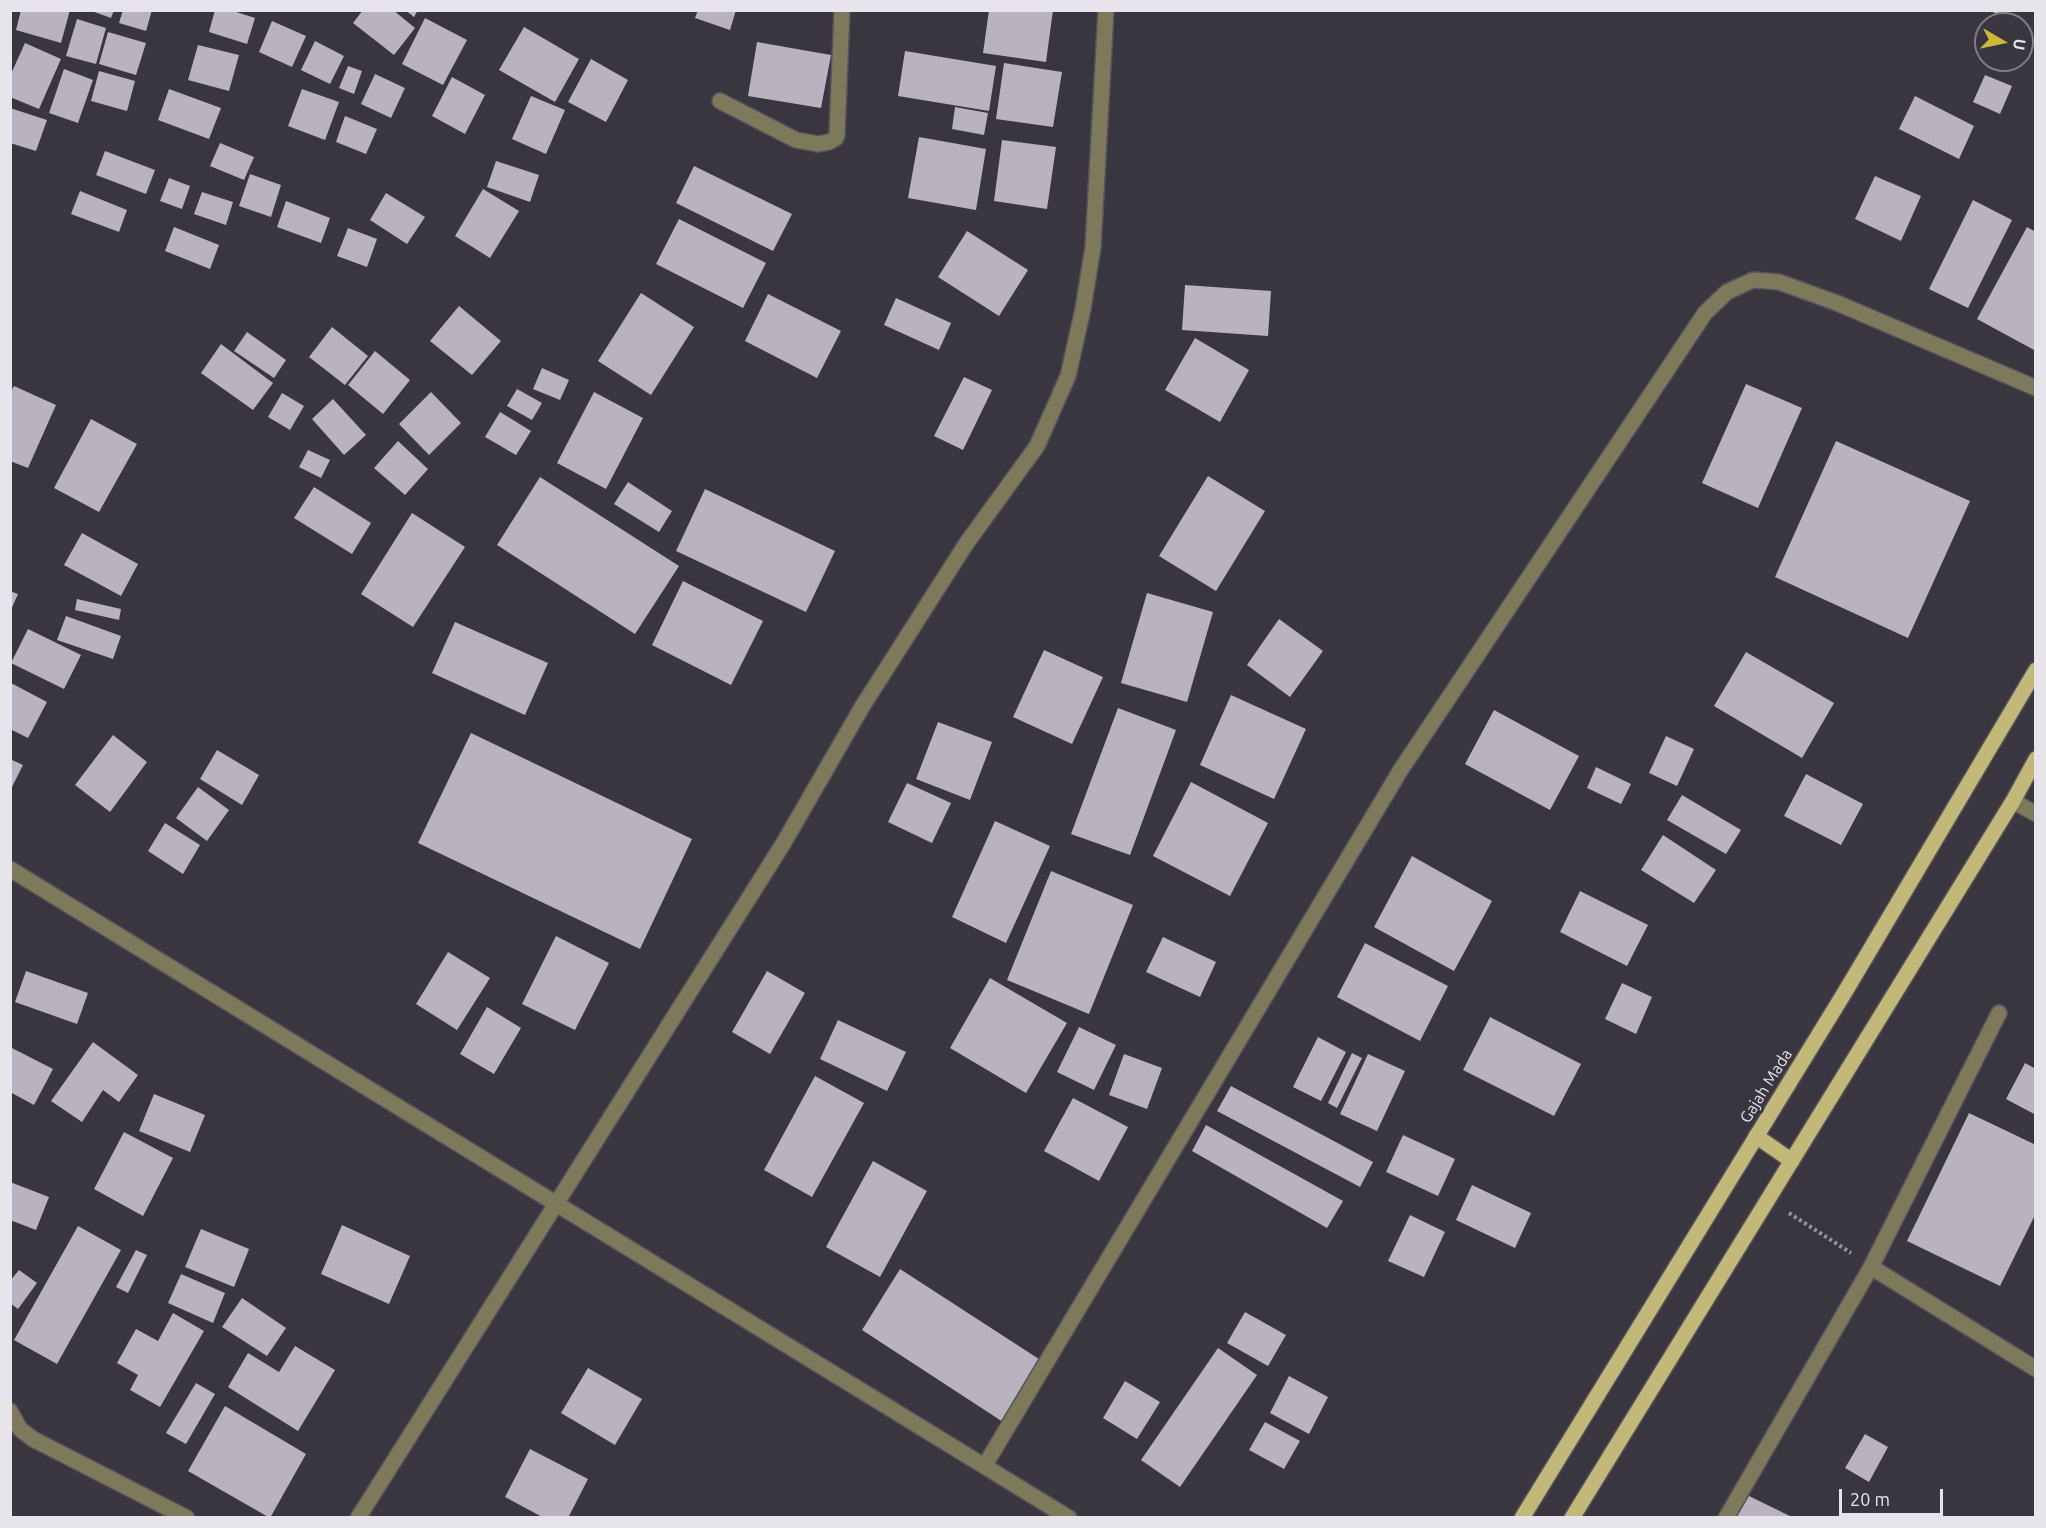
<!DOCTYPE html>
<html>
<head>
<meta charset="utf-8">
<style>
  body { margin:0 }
  #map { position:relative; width:2046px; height:1528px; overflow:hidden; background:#3a3640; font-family:Ubuntu,sans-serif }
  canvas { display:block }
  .frame { position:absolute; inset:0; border:12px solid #e7e4eb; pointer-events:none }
  .north { position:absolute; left:1974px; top:12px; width:60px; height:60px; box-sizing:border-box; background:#3a3640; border:2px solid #7f7c84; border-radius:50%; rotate:99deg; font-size:16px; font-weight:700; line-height:24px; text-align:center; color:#e7e4eb }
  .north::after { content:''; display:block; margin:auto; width:21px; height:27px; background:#cdb938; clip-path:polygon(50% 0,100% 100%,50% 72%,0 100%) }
  .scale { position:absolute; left:1839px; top:1489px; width:104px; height:27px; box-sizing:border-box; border:3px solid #e7e4eb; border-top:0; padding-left:8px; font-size:18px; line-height:21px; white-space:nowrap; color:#e7e4eb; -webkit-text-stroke:4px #3a3640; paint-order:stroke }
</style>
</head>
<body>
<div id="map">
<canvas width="2046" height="1528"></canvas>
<div class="frame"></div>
<div class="north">U</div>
<div class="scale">20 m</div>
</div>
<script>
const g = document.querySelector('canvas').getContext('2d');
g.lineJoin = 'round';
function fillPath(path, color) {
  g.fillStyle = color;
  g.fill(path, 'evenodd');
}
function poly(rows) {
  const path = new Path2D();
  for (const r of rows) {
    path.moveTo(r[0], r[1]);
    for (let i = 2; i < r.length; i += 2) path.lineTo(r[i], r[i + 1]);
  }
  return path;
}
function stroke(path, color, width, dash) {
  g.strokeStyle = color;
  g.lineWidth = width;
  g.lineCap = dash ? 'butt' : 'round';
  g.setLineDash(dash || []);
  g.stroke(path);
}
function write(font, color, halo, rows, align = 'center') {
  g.font = font + ' Ubuntu,sans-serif';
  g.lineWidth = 6;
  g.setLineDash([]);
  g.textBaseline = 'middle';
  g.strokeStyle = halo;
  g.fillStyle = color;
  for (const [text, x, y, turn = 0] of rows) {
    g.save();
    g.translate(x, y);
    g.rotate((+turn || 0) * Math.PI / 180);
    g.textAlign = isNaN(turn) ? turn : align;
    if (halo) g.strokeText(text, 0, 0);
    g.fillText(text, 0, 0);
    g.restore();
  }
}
const building = poly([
  [21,10,70,10,61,43,16,30],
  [89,10,114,10,111,18],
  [123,10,152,10,146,31,119,23],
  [215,10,230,10,255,18,247,44,209,32],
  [363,10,393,10,415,28,394,55,353,23],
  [405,10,418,10,414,17],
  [698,10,736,10,730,30,695,18],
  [989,10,1053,10,1046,62,983,53],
  [1989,10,2008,10,2004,18],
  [425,18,467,40,443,85,402,64],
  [77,19,106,28,96,64,66,56],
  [272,21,306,36,292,67,259,52],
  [524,27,579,59,555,102,499,70],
  [108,32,146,43,136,75,99,64],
  [315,41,344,56,330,84,301,70],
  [757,42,831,55,821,108,748,96],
  [25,43,61,59,39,109,10,97,10,76],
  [198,45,239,55,229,91,188,80],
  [905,51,996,66,989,111,898,96],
  [591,59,628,80,606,122,568,102],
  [1004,63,1062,72,1053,127,996,119],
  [348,66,362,71,354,94,339,88],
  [64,69,93,80,78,123,49,113],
  [99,71,135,81,127,111,91,101],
  [375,74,405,88,391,118,361,104],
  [1985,75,2012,86,2000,114,1973,102],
  [452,77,485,95,465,134,432,116],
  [169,89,221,108,209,139,158,120],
  [302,89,339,102,325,140,288,126],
  [531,96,565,110,546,154,512,139],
  [1915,96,1974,126,1959,159,1899,129],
  [955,107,988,113,984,135,952,129],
  [10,108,47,120,36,151,10,143],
  [345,116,377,129,366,154,336,142],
  [919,137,986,149,976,210,908,198],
  [1002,140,1056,147,1047,209,994,201],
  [220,143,254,157,244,180,210,166],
  [105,151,155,170,146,194,96,175],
  [496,161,539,175,530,202,487,187],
  [694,166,792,214,773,251,676,203],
  [250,174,281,185,271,217,239,206],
  [1875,176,1921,196,1901,241,1855,219],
  [169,178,190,186,182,209,160,201],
  [483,189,519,211,490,258,455,236],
  [80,191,127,210,119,232,71,214],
  [202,192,233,202,226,225,194,214],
  [386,193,425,217,407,244,370,220],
  [1973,200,2012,220,1968,308,1929,289],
  [286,201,330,218,321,243,277,227],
  [679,219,766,263,743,308,656,264],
  [174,227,219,245,210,269,165,251],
  [2027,227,2036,232,2036,351,1977,319],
  [348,228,377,239,367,267,337,256],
  [967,231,1028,270,999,316,938,277],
  [1185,285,1271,291,1268,336,1182,330],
  [641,293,694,327,651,395,598,361],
  [768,294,841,331,817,378,745,341],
  [896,298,951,323,939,350,884,325],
  [459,306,501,341,472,375,430,341],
  [332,327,368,356,345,385,309,357],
  [247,332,286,360,274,378,234,351],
  [1195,338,1249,370,1220,422,1165,390],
  [221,344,273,383,253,410,201,373],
  [375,351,410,380,383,414,348,385],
  [542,368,569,380,560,400,533,389],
  [964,377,992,390,963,450,934,436],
  [1746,384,1802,408,1758,508,1702,483],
  [14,386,56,405,28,468,10,461,10,393],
  [517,389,542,403,532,420,507,406],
  [431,392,461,423,429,455,399,424],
  [594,392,643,418,606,489,557,463],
  [282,393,304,406,290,430,268,417],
  [333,399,366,435,344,455,312,419],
  [500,412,531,431,516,455,485,437],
  [91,419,137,444,99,512,54,488],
  [398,441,428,469,405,495,374,468],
  [1836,441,1970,501,1908,638,1775,577],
  [308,450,330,460,321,478,299,467],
  [1208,476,1265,511,1216,591,1159,556],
  [540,477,679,566,635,634,497,545],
  [628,482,672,511,659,532,614,504],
  [314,487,371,523,352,554,294,518],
  [705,489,835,551,806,612,676,551],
  [412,513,465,547,413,627,361,594],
  [82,533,138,564,121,596,64,565],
  [683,581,763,621,731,685,652,645],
  [10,591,18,594,10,612],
  [1147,593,1213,612,1187,702,1121,683],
  [77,599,121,609,119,620,75,610],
  [66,616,121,636,113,659,57,640],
  [1279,619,1323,651,1290,697,1247,665],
  [455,622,548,663,525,715,432,673],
  [28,629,81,655,64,689,11,663],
  [1044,650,1103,677,1072,744,1013,717],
  [1746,652,1834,703,1802,758,1714,706],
  [11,683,47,702,28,738,10,729],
  [1231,695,1306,729,1274,799,1200,765],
  [1118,708,1176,730,1130,855,1071,834],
  [1494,710,1579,756,1550,810,1465,764],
  [938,722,992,742,970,800,916,779],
  [471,733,692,839,640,949,418,843],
  [113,735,147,762,110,812,75,785],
  [1666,736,1694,749,1677,786,1649,773],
  [217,750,259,775,242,805,200,779],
  [10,759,23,765,10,791],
  [1596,767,1631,784,1621,804,1587,788],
  [1806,774,1863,804,1841,845,1784,816],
  [1191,782,1268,823,1230,896,1153,856],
  [907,783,951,803,932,843,888,822],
  [198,787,229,810,207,841,176,818],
  [1682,795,1741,830,1726,854,1667,820],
  [995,821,1050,846,1006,943,952,917],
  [165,823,200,845,183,874,148,851],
  [1663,835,1716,870,1694,903,1641,870],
  [1412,856,1492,901,1454,971,1374,927],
  [1051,871,1133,905,1089,1014,1007,980],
  [1580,891,1648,925,1627,966,1560,932],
  [556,936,609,963,575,1030,522,1004],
  [1163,937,1216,962,1200,997,1146,972],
  [1365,943,1448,986,1420,1041,1337,997],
  [448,952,490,978,457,1030,416,1004],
  [26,971,88,993,77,1024,15,1002],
  [767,971,805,993,770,1054,732,1032],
  [990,978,1067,1023,1026,1093,950,1048],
  [1622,983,1652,997,1636,1034,1605,1019],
  [487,1007,521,1028,494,1074,460,1054],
  [1490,1017,1581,1064,1554,1116,1463,1070],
  [838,1020,906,1052,887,1091,820,1059],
  [1079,1027,1116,1045,1094,1090,1057,1072],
  [1318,1037,1346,1052,1321,1101,1293,1087],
  [93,1042,138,1075,119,1102,103,1090,82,1122,51,1101],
  [10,1047,53,1069,34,1105,10,1092],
  [1352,1053,1362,1058,1337,1108,1328,1103],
  [1124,1054,1162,1068,1147,1109,1109,1095],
  [1368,1054,1405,1071,1377,1131,1340,1114],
  [2025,1063,2036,1069,2036,1115,2006,1099],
  [815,1076,864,1103,812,1197,764,1170],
  [1231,1086,1373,1162,1360,1187,1217,1111],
  [154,1094,205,1115,190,1152,139,1131],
  [1073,1098,1128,1127,1099,1181,1044,1151],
  [1969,1113,2036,1145,2036,1213,2000,1286,1907,1241],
  [1206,1125,1343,1201,1327,1228,1192,1151],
  [124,1132,173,1158,143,1216,94,1189],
  [1403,1135,1455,1159,1438,1196,1386,1172],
  [873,1161,927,1191,880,1277,826,1247],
  [10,1182,49,1197,36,1230,10,1220],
  [1472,1185,1531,1213,1515,1248,1456,1220],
  [1410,1215,1445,1232,1424,1277,1388,1261],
  [342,1225,410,1256,389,1304,321,1274],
  [78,1226,121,1250,57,1364,14,1340],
  [201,1229,249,1249,234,1287,185,1267],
  [136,1250,147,1255,128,1293,116,1287],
  [900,1269,1042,1361,1003,1422,862,1330],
  [19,1270,37,1283,18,1309,10,1303,10,1281],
  [181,1274,225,1293,213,1323,168,1303],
  [242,1298,286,1328,267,1356,222,1327],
  [1245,1312,1286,1335,1268,1366,1227,1343],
  [173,1313,204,1331,160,1407,130,1390,138,1375,117,1363,136,1329,158,1341],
  [295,1346,335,1370,298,1431,228,1387,248,1353,279,1372],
  [1218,1348,1257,1375,1180,1487,1141,1460],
  [588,1368,642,1399,615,1445,561,1413],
  [1289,1376,1328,1397,1309,1434,1270,1413],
  [1125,1381,1160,1402,1137,1439,1103,1418],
  [196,1383,215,1394,186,1444,166,1433],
  [225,1406,306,1454,270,1518,188,1471],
  [1265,1422,1300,1441,1284,1469,1249,1450],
  [1865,1434,1888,1447,1869,1482,1845,1468],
  [530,1449,588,1479,568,1518,544,1518,505,1497],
  [1745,1494,1794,1518,1734,1518]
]);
const path = poly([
  [1789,1213,1851,1253]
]);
const minor = poly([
  [720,101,796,140,818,144,829,142,836,138,837,135,842,10],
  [2013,801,2036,814],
  [10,869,1069,1518],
  [1871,1267,2036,1369],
  [10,1411,20,1429,33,1439,187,1518],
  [985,1465,1400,771,1705,313,1727,292,1753,280,1779,282,1837,303,2036,388],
  [358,1518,783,844,862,707,966,544,1037,446,1068,376,1083,309,1093,247,1106,10],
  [1726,1518,1871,1267,1999,1013]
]);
const major = poly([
  [1756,1136,1792,1161],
  [1522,1518,1845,992,2036,670],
  [1572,1518,2013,801,2036,759]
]);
const streetNames = [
  ["Gajah Mada",1766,1086,-58]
];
fillPath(building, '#b8b3bf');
stroke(minor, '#56525b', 18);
stroke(major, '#56525b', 18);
stroke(path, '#96939b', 4, [3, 3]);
stroke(minor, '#7d795b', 15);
stroke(major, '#c2b879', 15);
write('16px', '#e7e4eb', '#3a3640', streetNames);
</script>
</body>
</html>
